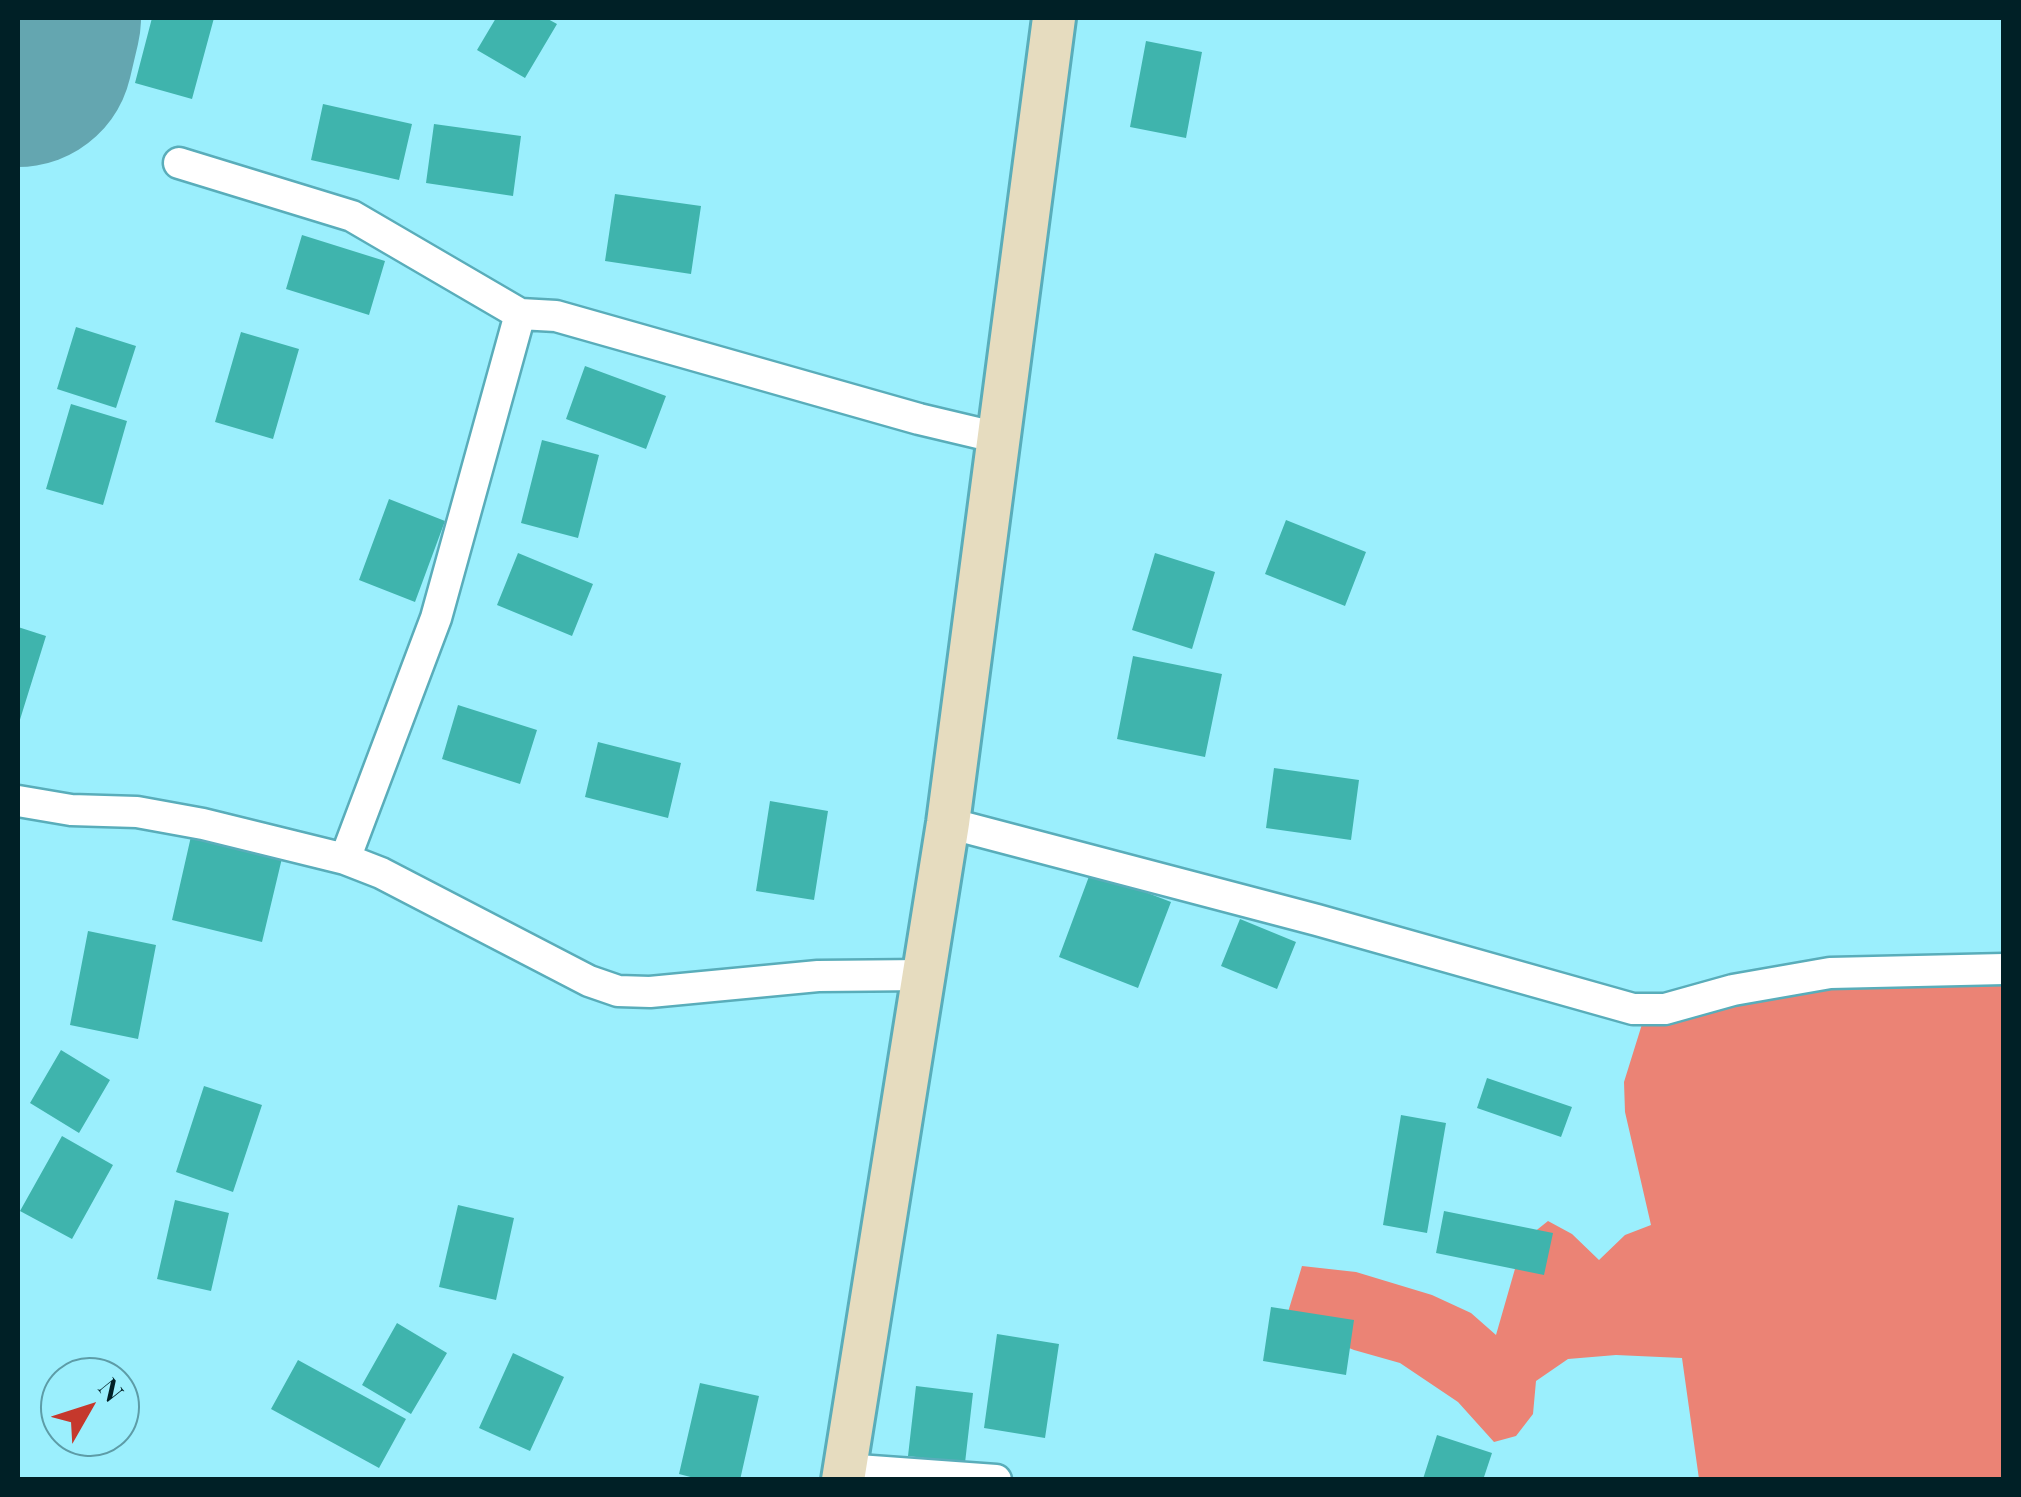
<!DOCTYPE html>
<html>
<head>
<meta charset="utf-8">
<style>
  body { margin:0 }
  #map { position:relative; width:2021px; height:1497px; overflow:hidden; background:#9beffd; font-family:"Playfair Display",serif }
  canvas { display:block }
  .frame { position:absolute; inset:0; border:20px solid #002026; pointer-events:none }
  .north { position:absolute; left:40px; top:1357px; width:100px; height:100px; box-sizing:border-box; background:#9beffd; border:2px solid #5d9ca7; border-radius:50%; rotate:51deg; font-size:28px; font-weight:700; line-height:40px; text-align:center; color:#002026 }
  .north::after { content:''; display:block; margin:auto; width:35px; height:45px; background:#c5382c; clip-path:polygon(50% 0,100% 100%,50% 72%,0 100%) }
</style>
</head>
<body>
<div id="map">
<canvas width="2021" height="1497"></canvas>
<div class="frame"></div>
<div class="north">N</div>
</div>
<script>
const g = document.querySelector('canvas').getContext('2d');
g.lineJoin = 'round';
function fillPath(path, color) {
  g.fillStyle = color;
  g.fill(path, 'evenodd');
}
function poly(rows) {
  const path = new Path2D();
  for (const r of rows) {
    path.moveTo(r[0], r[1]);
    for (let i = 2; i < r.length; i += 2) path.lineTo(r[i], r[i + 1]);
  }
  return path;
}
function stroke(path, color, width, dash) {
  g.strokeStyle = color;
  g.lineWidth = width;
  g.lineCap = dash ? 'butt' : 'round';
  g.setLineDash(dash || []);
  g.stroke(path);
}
const forest = poly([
  [2003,976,2003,1479,1699,1479,1682,1358,1616,1355,1568,1359,1536,1381,1533,1414,1516,1436,1494,1442,1458,1402,1400,1363,1354,1350,1285,1322,1302,1266,1356,1272,1432,1295,1471,1313,1496,1335,1523,1241,1548,1221,1572,1234,1599,1260,1625,1235,1651,1225,1625,1112,1624,1082,1643,1021,1748,989]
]);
const runway = poly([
  [18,52,26,18]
]);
const building = poly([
  [152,18,214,18,192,99,135,83],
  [496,18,546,18,557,24,525,78,477,50],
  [1146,41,1202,52,1186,138,1130,127],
  [323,104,412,124,399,180,311,160],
  [434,124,521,136,513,196,426,183],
  [615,194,701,206,691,274,605,261],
  [302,235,385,261,369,315,286,289],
  [76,327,136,346,116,408,57,389],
  [241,332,299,349,273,439,215,422],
  [585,366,666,396,646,449,566,419],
  [71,404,127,421,103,505,46,489],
  [542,440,599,455,578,538,521,523],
  [389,499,445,521,415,602,359,580],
  [1286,520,1366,552,1345,606,1265,574],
  [518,553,593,584,572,636,497,605],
  [1155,553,1215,572,1192,649,1132,630],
  [18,627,46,636,18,726],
  [1133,656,1222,674,1205,757,1117,739],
  [458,705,537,730,520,784,442,759],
  [598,742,681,763,668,818,585,797],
  [1274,768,1359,780,1351,840,1266,828],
  [770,801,828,811,814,900,756,891],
  [192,832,283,854,262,942,172,920],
  [1091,871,1171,902,1138,988,1059,957],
  [1240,919,1296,942,1277,989,1221,966],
  [88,931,156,945,138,1039,70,1025],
  [61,1050,110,1080,79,1133,30,1103],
  [1487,1078,1572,1107,1561,1137,1477,1108],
  [204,1086,262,1105,233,1192,176,1172],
  [1401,1115,1446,1123,1427,1233,1383,1225],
  [62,1136,113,1165,72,1239,20,1211],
  [175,1200,229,1213,211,1291,157,1279],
  [458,1205,514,1218,496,1300,439,1287],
  [1444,1211,1553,1233,1544,1275,1436,1253],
  [1271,1307,1354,1320,1346,1375,1263,1361],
  [397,1323,447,1353,411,1414,362,1385],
  [997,1334,1059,1344,1045,1438,984,1428],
  [513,1353,564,1377,530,1451,479,1428],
  [298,1360,406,1419,379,1468,271,1409],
  [700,1383,759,1396,740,1480,702,1480,679,1474],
  [916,1386,973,1393,965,1463,908,1456],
  [1437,1435,1492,1453,1483,1480,1423,1479]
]);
const minor = poly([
  [179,163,352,216,520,314,556,316,919,419,999,438],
  [18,801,71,810,137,812,203,824,345,859,381,873,589,981,618,991,650,992,818,976,924,975],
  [948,823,1317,920,1633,1009,1665,1009,1733,990,1830,973,2004,969],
  [345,859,436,618,520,314],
  [844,1469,996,1480]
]);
const secondary = poly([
  [843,1480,948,823,1054,18]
]);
fillPath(forest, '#eb8375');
stroke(runway, '#64a6b0', 230);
fillPath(building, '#3fb4ad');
stroke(minor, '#59adba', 35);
stroke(secondary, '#59adba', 48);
stroke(minor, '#fff', 30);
stroke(secondary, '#e6dcbf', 42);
</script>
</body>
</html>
